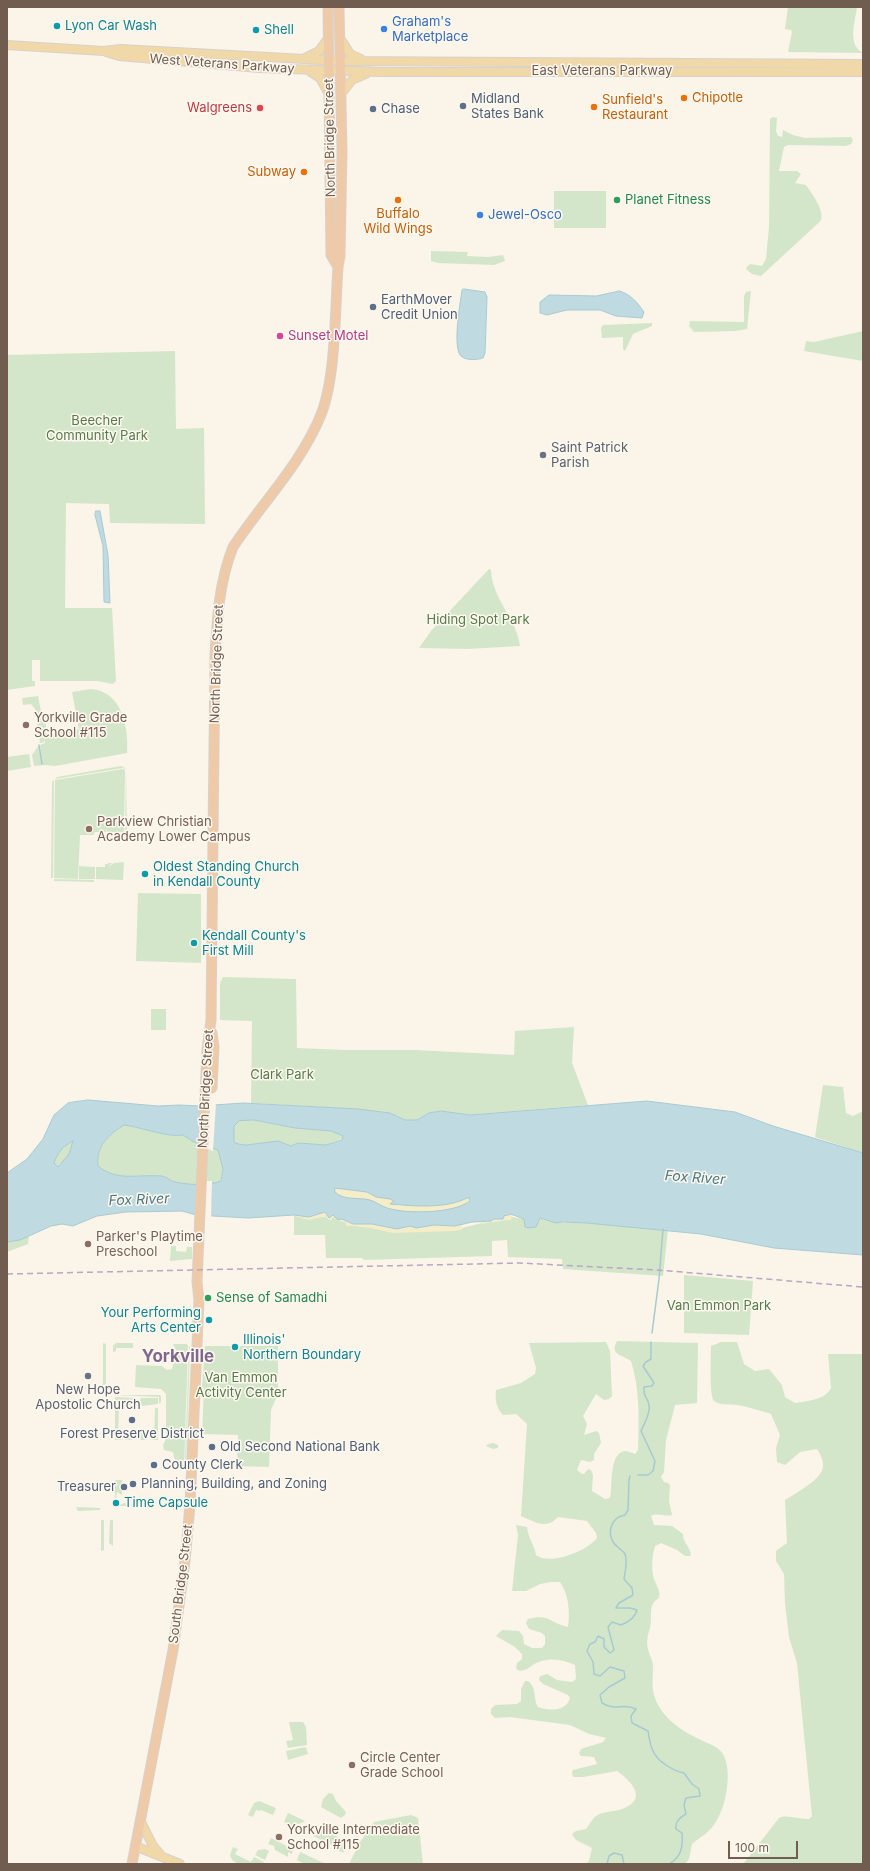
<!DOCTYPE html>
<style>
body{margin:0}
#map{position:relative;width:870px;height:1871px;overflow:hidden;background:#faf4e9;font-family:Inter,sans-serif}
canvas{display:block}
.frame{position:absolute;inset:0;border:8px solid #715d4f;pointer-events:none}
.scale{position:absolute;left:728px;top:1841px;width:70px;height:18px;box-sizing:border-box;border:2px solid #715d4f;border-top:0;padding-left:5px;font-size:12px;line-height:14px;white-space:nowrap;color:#715d4f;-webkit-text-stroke:3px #fdf8ef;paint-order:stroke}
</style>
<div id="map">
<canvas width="870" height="1871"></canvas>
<div class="frame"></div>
<div class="scale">100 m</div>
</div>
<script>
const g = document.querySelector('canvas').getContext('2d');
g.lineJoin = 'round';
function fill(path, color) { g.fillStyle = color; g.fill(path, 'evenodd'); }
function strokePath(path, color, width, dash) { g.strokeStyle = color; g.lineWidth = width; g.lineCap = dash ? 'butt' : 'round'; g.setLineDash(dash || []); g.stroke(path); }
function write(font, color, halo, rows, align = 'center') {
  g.font = font + ' Inter,sans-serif'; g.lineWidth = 3; g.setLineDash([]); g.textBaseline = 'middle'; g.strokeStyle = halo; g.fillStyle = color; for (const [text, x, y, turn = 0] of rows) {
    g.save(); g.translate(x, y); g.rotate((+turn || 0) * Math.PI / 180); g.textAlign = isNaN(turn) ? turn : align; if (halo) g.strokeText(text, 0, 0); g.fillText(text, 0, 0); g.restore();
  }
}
const green = new Path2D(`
 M788,7H857C855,22 847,45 863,53L788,52L792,32L791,30L785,29Z
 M773,117L777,118L776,131L778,136L782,137L783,130L793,135L805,138L851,137L853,140L851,144L846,146L788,145L784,147L779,171H797L801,174L795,183L806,185C811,192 825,211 821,220C820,222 816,225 814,227L761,276L752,274L747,270L746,268L750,264L762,266L766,259L769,227L770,125V119Z
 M554,191H606V228H554Z
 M431,251L468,252L467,256L488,257L503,255L505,261L494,265L438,263L431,261Z
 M751,291L747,329L735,331L694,332L689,326L690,321L744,322V296L746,292Z
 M652,323V326L633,334L625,351L623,349V337L602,338L601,328L603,325Z
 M863,331V361L804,351L806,341L814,342Z
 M175,351L176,429L204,428L205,524L110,523L109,504L66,503L65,608H112L116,681L113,684L98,681H40V660H32V681H35V686L7,690V355Z
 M489,569L491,570C492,599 517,619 520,646L467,649L419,648L431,631Z
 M91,689C122,691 129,728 127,753L55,766L46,765L34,766L32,755L39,745L42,764L40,745L45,743V739L44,742L40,743L35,709L31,704L23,705L22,698L38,696L43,721L46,724V733L48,735L79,729L72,692Z
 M29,754L31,767L7,771V757Z
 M121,766L127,769L123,768L55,779L57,777Z
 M123,769L125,770L124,832H107L106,828V832H95L93,835H80L78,879L54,878L55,780Z
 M126,770L127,836H125Z
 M54,780L53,878H51L52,782Z
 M124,862L123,880L96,879V867H105V864H108V863H112L108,867L114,863Z
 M79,866L95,867V879H79Z
 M54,879L94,880V882L54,881Z
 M138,893L201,894V963L136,961Z
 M223,977L296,979L297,1048L346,1050H415L514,1055L515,1031L574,1027L572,1063L588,1105L468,1115L441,1111L429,1113L417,1120H405L390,1113L358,1109L251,1103L252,1021L220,1020V983Z
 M151,1009H166V1030H151Z
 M823,1085L843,1087L846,1113L853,1116L863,1111V1153L815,1137Z
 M254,1120L295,1128L331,1131L343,1136L342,1139L326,1145L298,1143L291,1146L278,1141L246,1145L238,1144L234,1142V1126L239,1121Z
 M123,1125C141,1127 168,1138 183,1135L194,1142L218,1150L223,1169L221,1181C208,1186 185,1186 172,1181C168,1180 165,1176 161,1176C138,1174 118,1183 98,1166C96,1146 108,1135 123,1125Z
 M73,1141L69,1154L58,1167L54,1163C58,1152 62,1147 73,1141Z
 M294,1215L324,1217L326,1216L328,1219L331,1220L333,1216L339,1221L346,1222V1225L391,1230L457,1229L482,1223L500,1221L512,1217L524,1219V1224L537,1221L540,1218L558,1223H587L668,1230L663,1276L563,1269L562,1259L508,1257L507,1240L492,1241V1256L364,1260L362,1258H326L325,1235H294Z
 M29,1236L28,1244L7,1252V1242Z
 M171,1246H176V1251L186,1252L187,1247H192V1259L170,1261Z
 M684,1275L753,1281L749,1335L684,1333Z
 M617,1341L698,1343L697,1403L675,1405L666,1440L664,1472L661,1477L664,1482L668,1483L670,1485L669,1501L672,1515C665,1517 658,1512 651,1516L654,1525L672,1526L683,1534C683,1544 690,1545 691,1556H685L677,1550L661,1543L655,1546C652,1556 651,1569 654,1579C656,1585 661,1591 659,1598C647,1605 653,1616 650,1628C648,1634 646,1642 648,1649C649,1655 653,1660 653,1666C653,1674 652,1683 653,1691C658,1716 681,1731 703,1741C709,1744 719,1747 723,1754C733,1772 726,1810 713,1826C707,1834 699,1838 692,1844L689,1859L685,1864H586L589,1861L592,1848L576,1840L572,1834L576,1831L586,1829C589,1825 592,1819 596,1816C603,1811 614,1812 622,1809C649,1799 631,1781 617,1771L583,1777H573L572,1772L573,1770L597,1764L594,1757L581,1756L579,1753L581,1749L603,1742L606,1738L589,1734L570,1725L510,1717L495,1718L491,1714V1709L495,1705L517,1704L521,1701V1689L525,1681H528C537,1687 533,1699 538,1707C549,1711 566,1712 570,1698L568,1695L543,1684L539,1680L540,1676L547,1674L557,1680L572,1682L576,1679L575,1665C562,1659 548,1657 534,1664C529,1668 526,1670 520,1671L516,1669L517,1663L522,1659V1654L515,1647L496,1636L502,1630L519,1631L523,1636L524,1644L532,1648H542L545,1644V1636L542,1633L529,1629L526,1623L528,1619C549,1613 550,1623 568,1627C570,1612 569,1595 560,1582H551L540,1584L526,1591H512L518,1535L516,1525L527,1527C528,1538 534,1544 536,1555C550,1566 587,1551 597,1538L596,1533L587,1521L558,1517C546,1530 535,1522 521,1516L527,1424L516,1414L503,1415C496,1407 495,1400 496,1390L521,1383L535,1374L536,1368L529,1343L606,1342L610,1351L612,1396L609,1399L604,1400L596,1394L583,1416L587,1424L584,1435L596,1431L599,1433L601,1443L594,1454V1460L590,1462L581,1460L577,1470L582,1474H584L588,1469L591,1470L593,1475L592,1491L605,1499L610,1498C613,1489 608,1453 625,1451C628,1451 632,1453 635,1454L638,1450C639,1420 640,1389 631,1361C623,1355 609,1355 617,1341Z
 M721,1342H737L744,1364L755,1371L769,1369L782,1385L785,1397L795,1403C807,1401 825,1400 831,1388L828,1354H863V1864H743L779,1818C787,1814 800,1820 809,1819L812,1816L797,1663L789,1637L785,1603L784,1574L776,1561V1551L787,1543L785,1500C795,1494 822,1479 823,1467C824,1461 820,1454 817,1449L800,1452L785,1465L777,1462L776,1448L780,1435L771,1414C761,1411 749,1407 738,1405C731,1404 721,1406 714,1401C709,1397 711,1354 711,1346Z
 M103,1343L106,1344V1383L103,1387Z
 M116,1343H133V1348H116V1351L113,1352V1346Z
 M173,1344H187L188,1346L184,1469L183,1470L182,1466H176L173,1452L164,1450L163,1445L166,1439V1394L161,1389L135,1387L136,1365L162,1366L167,1370L172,1369L175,1355L177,1352Z
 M189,1346L190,1347L186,1468L185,1460Z
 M205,1346H278V1394L271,1410L269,1467L237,1466L238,1435L202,1434L204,1389L202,1387Z
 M115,1395H160L161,1396V1402L159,1404V1397Z
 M115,1397L134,1398L135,1402L131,1405L115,1403Z
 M141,1398H158V1404L142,1406L140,1401Z
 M115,1407H119L118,1436L122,1440H115Z
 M155,1408H158V1440H151L154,1436Z
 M125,1430L130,1435L132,1433L134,1435L132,1440H125Z
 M143,1430H147V1440H140L139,1435Z
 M493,1443L498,1445V1448L493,1449L486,1446L488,1444Z
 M115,1480H122V1495L117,1492L116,1499L119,1501L115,1503L119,1505L125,1503L127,1504V1506H115Z
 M76,1507L100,1508V1510L78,1511Z
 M101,1520H104V1550L101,1551Z
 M110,1520H113V1546L109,1543Z
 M289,1722H303L306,1727L307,1745L288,1748L286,1741L293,1740Z
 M306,1747L308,1754L288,1760L286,1751Z
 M329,1793L333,1794L336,1801L346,1812L345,1815L341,1818L321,1807L323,1799Z
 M259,1801L276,1808L273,1815L261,1810L260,1811L256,1810L253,1817L248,1815L254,1803Z
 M288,1813L305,1821L304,1822L292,1826L284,1822Z
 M411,1815L418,1818L423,1864H349L360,1842L374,1822Z
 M315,1826L344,1840L346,1847L343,1853L339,1851L336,1847L313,1836L315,1831L314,1828Z
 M271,1838L293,1849L292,1854L288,1852V1857L275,1850L274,1846L268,1844Z
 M233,1847L238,1849L235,1854L251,1862L254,1857L264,1862L263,1864C252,1864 233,1868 230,1855Z
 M265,1849L269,1851L265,1860L255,1855L258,1850Z
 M300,1852L326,1864H304L297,1860Z`);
const sand = new Path2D(`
 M328,1183L392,1198L398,1206L437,1204L465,1196L471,1198C466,1208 452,1210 442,1211C404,1216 373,1206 336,1196Z
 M322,1211L348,1222L397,1227L431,1224H469L471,1222L482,1220L486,1222L494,1218L503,1219L504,1216L511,1214L515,1216H512L511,1220L492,1221L483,1224L480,1222C474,1222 468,1223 462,1225L463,1229L455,1231L393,1233L362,1226H347L346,1222L337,1220L334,1216L331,1220L326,1216L309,1220L294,1216L292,1213Z`);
const water = new Path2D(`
 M464,289L485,292L487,297L485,353L483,358C477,360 465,361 460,355C453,343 460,305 462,290Z
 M620,291C631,295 637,302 644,312L642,318L616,316L600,310H567L547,315L540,313V302L549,295L596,296Z
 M96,511H100L108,555L110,603L104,602L103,546L95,515Z
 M88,1100L158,1106L179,1105L200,1106L243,1103L358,1109L390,1113L405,1120H417L429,1113L441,1111L470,1115L647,1101L735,1112L773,1126L863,1153V1255L774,1248L701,1234L587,1223L562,1222L556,1223L540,1218L536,1227L528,1228L525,1227L524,1219L511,1214L504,1216L503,1219H494L491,1221L472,1222L455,1226L434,1225L416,1228L410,1226L397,1229L372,1224H353L342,1219L338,1220L333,1215L329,1218L325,1212L309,1217L294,1215L248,1218L196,1215L182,1211L126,1212L97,1216L73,1226L62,1224L51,1226L20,1240L7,1242V1173L27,1159L43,1139L54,1115L68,1103ZM254,1120L295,1128L331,1131L343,1136L342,1140L326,1145L298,1143L291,1146L278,1141L246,1145L238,1144L234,1142V1126L239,1121ZM124,1125C141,1127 168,1138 183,1135L194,1142L218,1150L223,1169L221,1181C208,1186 189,1185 175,1182C170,1181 166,1176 161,1176C139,1174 117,1182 98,1166C96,1146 108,1135 124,1125ZM73,1141L69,1154L58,1167L54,1163C58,1152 62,1147 73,1141ZM335,1188L367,1192L376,1197L390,1199L394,1201L390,1204C413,1206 446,1209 467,1198H469L470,1201C453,1214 406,1214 387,1208C381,1206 376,1202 370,1200C359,1197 343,1201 335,1192Z`);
const pier = new Path2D(`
 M216,1103L213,1151L198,1145L200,1104Z
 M197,1181H212L211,1219L196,1217Z`);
const stream = new Path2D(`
 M39,745L42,764
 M652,1333L659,1279L663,1229
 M638,1475H648L653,1471L655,1461L641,1431C644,1424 651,1413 649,1405C648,1397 643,1398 644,1387L652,1386L654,1383L643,1366L646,1362L651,1359V1342
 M630,1476L629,1480L628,1510L625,1515C612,1517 607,1531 613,1542C616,1547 622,1549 625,1554C628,1561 625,1572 624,1579L632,1588L633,1595L619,1603L616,1608H630L637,1610C635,1618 629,1622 621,1625L612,1622L608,1627L614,1650L610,1653L604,1647V1639L598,1636L595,1642L590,1644L587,1651L593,1662L594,1674L600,1676L610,1667L624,1671L625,1678L609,1687L600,1695L602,1703C617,1712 622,1702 636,1709L631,1716L632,1723L648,1731C649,1738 650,1745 653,1751C657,1761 673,1771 684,1773L692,1784L699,1789L700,1796L686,1798L684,1805L686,1814C679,1818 675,1822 676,1829L682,1833C683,1846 682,1857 669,1864
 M607,1864L609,1856L614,1853L622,1855L624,1864`);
const primary = new Path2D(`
 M340,38L350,54L361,59
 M7,45L104,51L121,49L341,61L863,64
 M106,52L119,56L259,68L382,72H863
 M305,58L319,51L329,37
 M308,70L320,78L329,94
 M341,94L352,80L366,74
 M140,1820L153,1846L160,1854
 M135,1846L180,1864`);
const trunk = new Path2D(`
 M328,7L331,255L338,267
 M212,1088L214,1047L212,1033
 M132,1864L173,1650L185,1561L190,1505L199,1300L197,1282L207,1050L211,1020L215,656C217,619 219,582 233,547C262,503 303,462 322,412C336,374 335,308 338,267L340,256L342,152L339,7`);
const rail = new Path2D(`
 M7,1274L520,1263L657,1270L863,1287`);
const markers = [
 [57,26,4,"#0f9aa8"],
 [384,29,4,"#3f7fe0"],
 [256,30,4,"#0f9aa8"],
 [684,98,4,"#e8710a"],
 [463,106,4,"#5c6f8a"],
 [594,107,4,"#e8710a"],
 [260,108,4,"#e0444e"],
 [373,109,4,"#5c6f8a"],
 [304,172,4,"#e8710a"],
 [398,200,4,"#e8710a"],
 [617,200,4,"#2e9e5b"],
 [480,215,4,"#3f7fe0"],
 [373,307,4,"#5c6f8a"],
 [280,336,4,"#d1479c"],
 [543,455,4,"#6b7280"],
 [26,725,4,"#8d6e63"],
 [89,829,4,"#8d6e63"],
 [145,874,4,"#0f9aa8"],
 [194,943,4,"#0f9aa8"],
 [88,1244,4,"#8d6e63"],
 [208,1298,4,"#2e9e5b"],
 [209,1320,4,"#0f9aa8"],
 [235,1347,4,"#0f9aa8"],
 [88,1376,4,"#6b7280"],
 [132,1420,4,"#5c6f8a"],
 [212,1447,4,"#5c6f8a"],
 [154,1465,4,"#5c6f8a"],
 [133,1484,4,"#5c6f8a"],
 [124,1487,4,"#5c6f8a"],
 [116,1503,4,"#0f9aa8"],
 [352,1765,4,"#8d6e63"],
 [279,1837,4,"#8d6e63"]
];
const shopNames = [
 ["Graham's",392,22],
 ["Marketplace",392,37],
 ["Jewel-Osco",488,215]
];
const cultureNames = [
 ["Lyon Car Wash",65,26],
 ["Shell",264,30],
 ["Oldest Standing Church",153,867],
 ["in Kendall County",153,882],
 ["Kendall County's",202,936],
 ["First Mill",202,951],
 ["Your Performing",201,1313,"right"],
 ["Arts Center",201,1328,"right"],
 ["Illinois'",243,1340],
 ["Northern Boundary",243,1355],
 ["Time Capsule",124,1503]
];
const streetNames = [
 ["West Veterans Parkway",222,64,4],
 ["East Veterans Parkway",602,71],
 ["North Bridge Street",330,138,-91],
 ["North Bridge Street",217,664,-88],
 ["North Bridge Street",206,1089,-87],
 ["South Bridge Street",181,1584,-83]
];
const foodNames = [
 ["Chipotle",692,98],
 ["Sunfield's",602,100],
 ["Restaurant",602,115],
 ["Subway",296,172,"right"],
 ["Buffalo",398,214,"center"],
 ["Wild Wings",398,229,"center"]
];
const serviceNames = [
 ["Midland",471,99],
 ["States Bank",471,114],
 ["Chase",381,109],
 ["EarthMover",381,300],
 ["Credit Union",381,315],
 ["Forest Preserve District",132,1434,"center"],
 ["Old Second National Bank",220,1447],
 ["County Clerk",162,1465],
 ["Planning, Building, and Zoning",141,1484],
 ["Treasurer",116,1487,"right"]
];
const healthNames = [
 ["Walgreens",252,108]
];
const leisureNames = [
 ["Planet Fitness",625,200],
 ["Sense of Samadhi",216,1298]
];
const hotelNames = [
 ["Sunset Motel",288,336]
];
const parkNames = [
 ["Beecher",97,421],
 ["Community Park",97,436],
 ["Hiding Spot Park",478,620],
 ["Clark Park",282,1075],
 ["Van Emmon Park",719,1306],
 ["Van Emmon",241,1378],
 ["Activity Center",241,1393]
];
const worshipNames = [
 ["Saint Patrick",551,448],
 ["Parish",551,463],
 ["New Hope",88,1390,"center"],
 ["Apostolic Church",88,1405,"center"]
];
const educationNames = [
 ["Yorkville Grade",34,718],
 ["School #115",34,733],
 ["Parkview Christian",97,822],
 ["Academy Lower Campus",97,837],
 ["Parker's Playtime",96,1237],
 ["Preschool",96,1252],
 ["Circle Center",360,1758],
 ["Grade School",360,1773],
 ["Yorkville Intermediate",287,1830],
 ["School #115",287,1845]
];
const waterNames = [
 ["Fox River",695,1178,4],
 ["Fox River",139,1200,-2]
];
const districtNames = [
 ["Yorkville",178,1357]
];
fill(green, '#d4e6c9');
fill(sand, '#f5ecc8');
fill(water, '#bfdbe1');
strokePath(water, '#a7cad2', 1);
fill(pier, '#faf4e9');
strokePath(stream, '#a7cad2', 1.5);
strokePath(primary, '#d7d2ce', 10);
strokePath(trunk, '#d7d2ce', 11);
strokePath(primary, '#f0d8a9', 8);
strokePath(trunk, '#eecaa8', 9);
strokePath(rail, '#b7a8c3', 1.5, [6, 4]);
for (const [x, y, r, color] of markers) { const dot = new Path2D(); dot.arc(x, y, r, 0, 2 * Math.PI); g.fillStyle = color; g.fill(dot); strokePath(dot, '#fdf8ef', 1.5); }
write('13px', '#366cbe', '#fdf8ef', shopNames, 'left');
write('13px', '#0d838f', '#fdf8ef', cultureNames, 'left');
write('13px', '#715d4f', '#fdf8ef', streetNames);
write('13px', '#c56008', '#fdf8ef', foodNames, 'left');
write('13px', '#4e5e75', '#fdf8ef', serviceNames, 'left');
write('13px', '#be3a42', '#fdf8ef', healthNames, 'right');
write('13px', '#27864d', '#fdf8ef', leisureNames, 'left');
write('13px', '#b23c85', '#fdf8ef', hotelNames, 'left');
write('13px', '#587b4c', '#fdf8ef', parkNames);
write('13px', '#5b616d', '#fdf8ef', worshipNames, 'left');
write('13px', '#785e54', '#fdf8ef', educationNames, 'left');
write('italic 14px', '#4c7781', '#fdf8ef', waterNames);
write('bold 17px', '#82678d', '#fdf8ef', districtNames);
</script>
